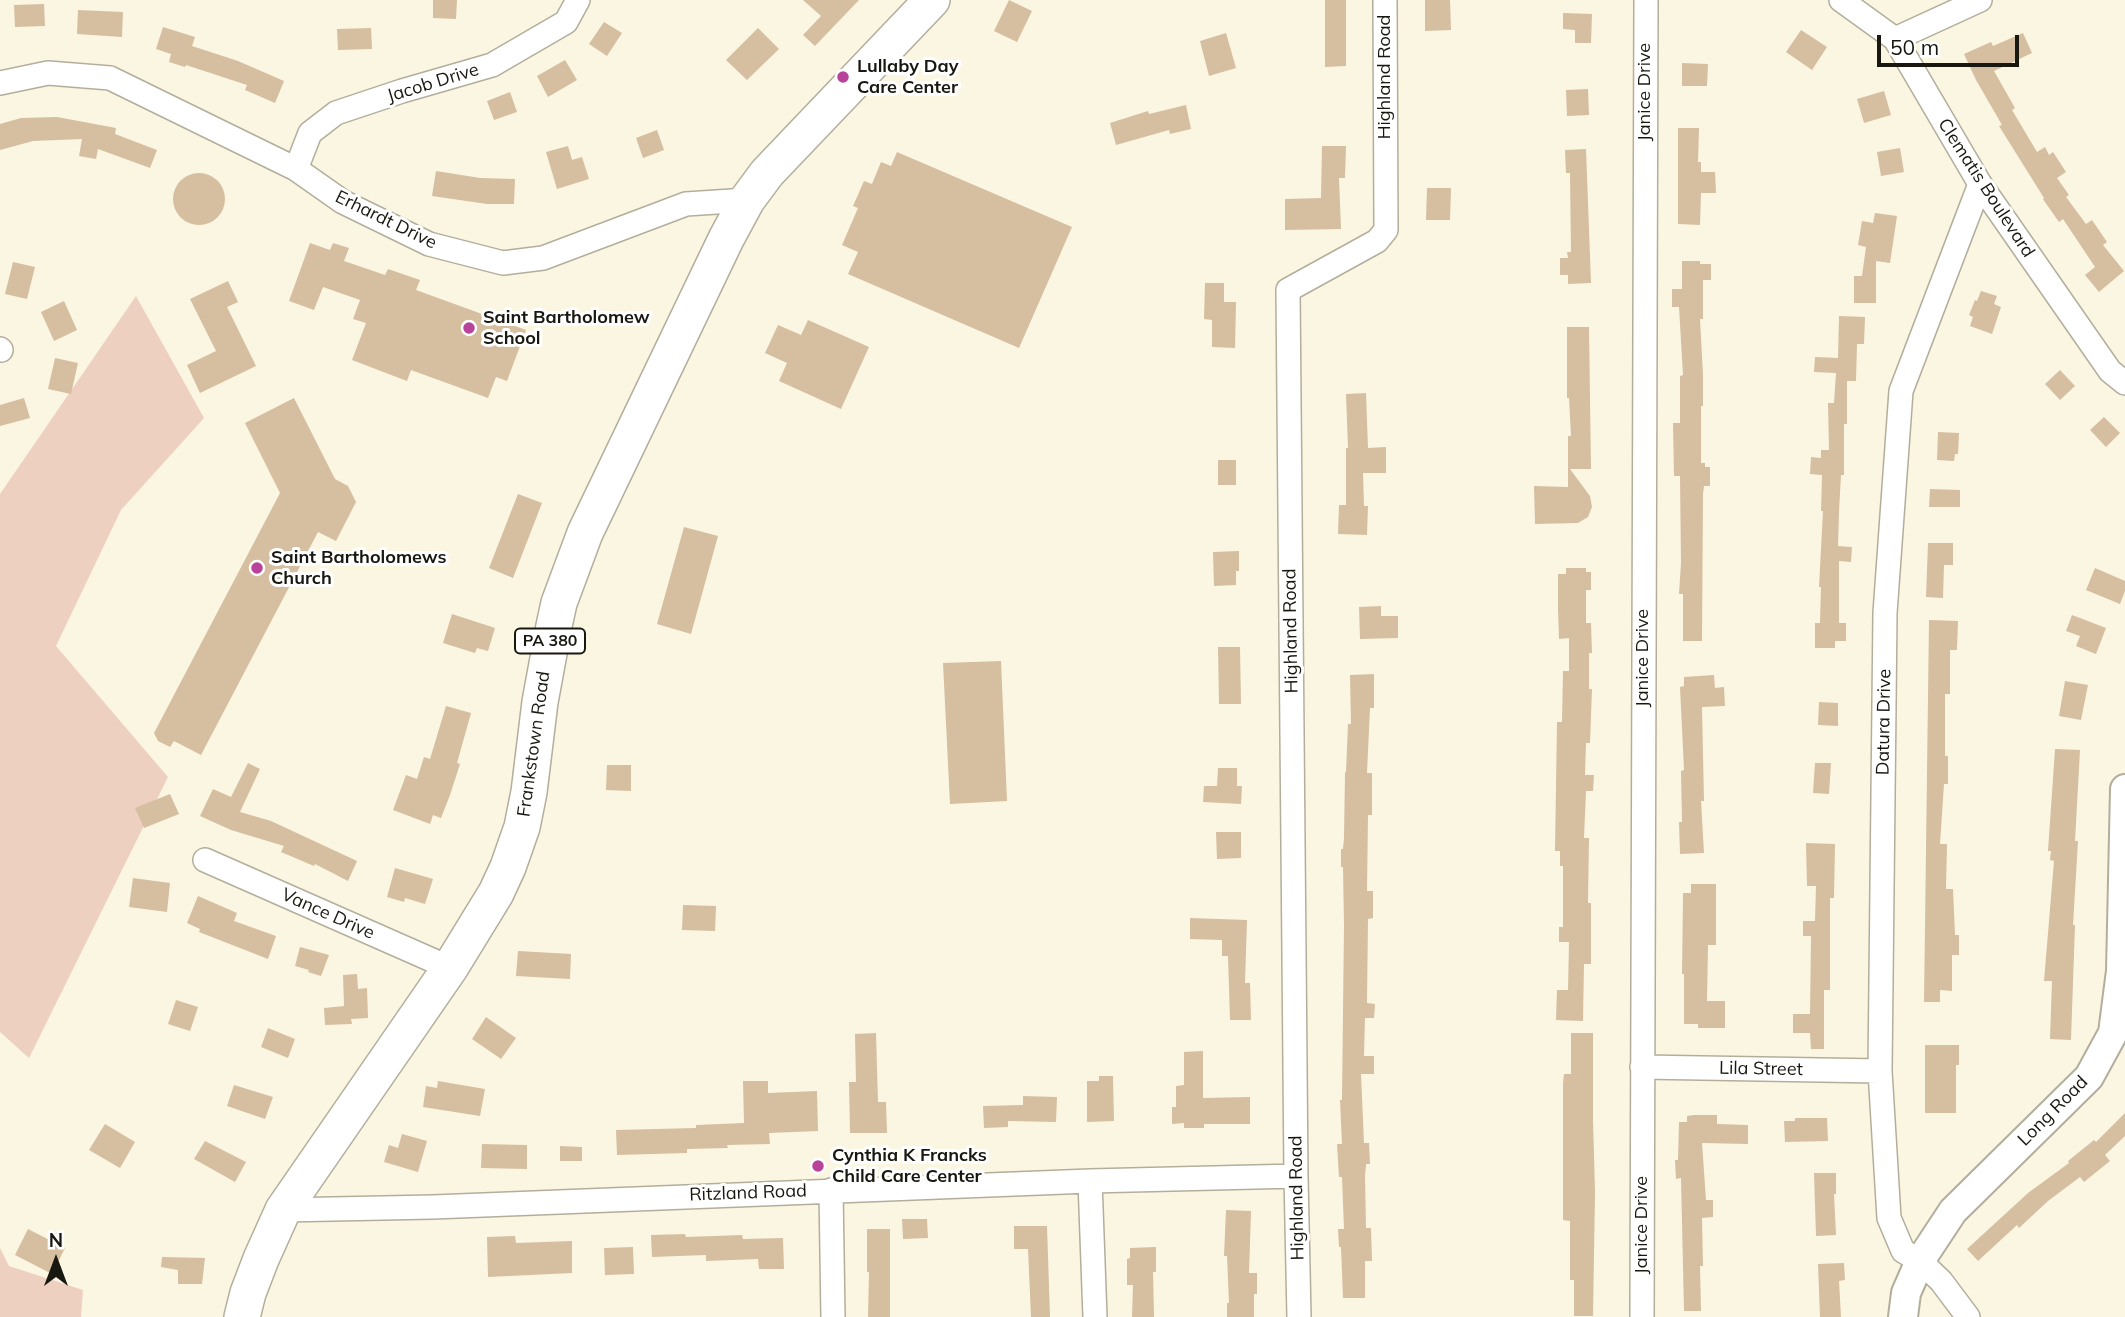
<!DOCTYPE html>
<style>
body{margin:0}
#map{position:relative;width:2125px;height:1317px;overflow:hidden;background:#fbf6e2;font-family:Mulish,sans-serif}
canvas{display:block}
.north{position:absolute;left:21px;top:1226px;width:70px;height:70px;-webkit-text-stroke:5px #fff;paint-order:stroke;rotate:0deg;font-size:19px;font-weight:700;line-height:28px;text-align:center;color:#181710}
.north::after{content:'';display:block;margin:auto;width:24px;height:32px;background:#181710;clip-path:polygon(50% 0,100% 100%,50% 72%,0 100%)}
.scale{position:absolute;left:1877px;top:35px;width:142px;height:32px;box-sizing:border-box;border:4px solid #181710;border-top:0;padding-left:9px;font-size:21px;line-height:24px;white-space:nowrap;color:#181710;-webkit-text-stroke:5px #fff;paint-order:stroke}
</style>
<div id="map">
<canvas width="2125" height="1317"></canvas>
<div class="north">N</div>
<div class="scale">50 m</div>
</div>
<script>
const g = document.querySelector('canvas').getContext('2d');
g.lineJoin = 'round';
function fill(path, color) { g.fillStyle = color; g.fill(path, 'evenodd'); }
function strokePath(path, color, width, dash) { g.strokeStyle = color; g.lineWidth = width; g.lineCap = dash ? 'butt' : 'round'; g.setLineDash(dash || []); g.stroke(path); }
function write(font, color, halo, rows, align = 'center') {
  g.font = font + ' Mulish,sans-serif'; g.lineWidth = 6; g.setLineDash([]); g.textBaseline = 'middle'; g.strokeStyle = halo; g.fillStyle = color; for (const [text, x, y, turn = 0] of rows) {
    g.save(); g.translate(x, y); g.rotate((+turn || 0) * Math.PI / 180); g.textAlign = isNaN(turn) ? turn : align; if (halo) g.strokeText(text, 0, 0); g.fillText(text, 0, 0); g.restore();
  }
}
const green = new Path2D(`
 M136,296L204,418L121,510L56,646L168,777L29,1058L0,1032V494Z
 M0,1248L9,1266L83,1290L81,1317H0Z`);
const building = new Path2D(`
 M433,0H457L456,19L433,18Z
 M803,0H859L815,46L803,35L821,16Z
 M1009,0L1032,11L1017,42L994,31Z
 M1325,0H1346V66L1325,67Z
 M1425,0H1450L1451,30L1425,31Z
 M44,4L45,26L15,27L14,5Z
 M78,10L123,12L122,37L77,34Z
 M1563,13L1592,14L1591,43H1575V30L1563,29Z
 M604,22L622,33L607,56L589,44Z
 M163,27L195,37L192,46L238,61L284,81L275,103L245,90L247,85L186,65L185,67L169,62L171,54L156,49Z
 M371,28L372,49L338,50L337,29Z
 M758,28L779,49L747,80L726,60Z
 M1801,30L1827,47L1812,70L1786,52Z
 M1226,33L1236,68L1209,76L1200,41Z
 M2023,33L2032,53L1994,71L2015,108L2012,110L2037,152L2045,147L2049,155L2053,152L2066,172L2057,178L2069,195L2066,197L2086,224L2092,220L2107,242L2103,245L2124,271L2099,292L2085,275L2095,267L2063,219L2059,222L2047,205L2043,199L2044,198L1999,126L2002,125L1976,80L1964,54L1991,42L1993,46Z
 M565,60L577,80L548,97L537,76Z
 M1682,63L1708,64L1707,86H1682Z
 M1588,89L1589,115L1567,116L1566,90Z
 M1884,91L1891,115L1864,123L1857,99Z
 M510,92L517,112L494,120L487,101Z
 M1186,105L1191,129L1170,134L1169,130L1116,145L1110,123L1148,111L1149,114Z
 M57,117L116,128L115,134L157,150L150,168L98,149L96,159L79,156L82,139L33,141L0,150V124L21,118Z
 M1678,128H1699L1698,162H1701V172H1715L1716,193H1701L1700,225L1678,224Z
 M657,130L664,150L643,158L636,138Z
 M568,146L572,160L582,157L589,179L557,189L546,152Z
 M1322,146H1346L1345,178H1339L1341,229L1285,230V199L1321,198Z
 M1900,148L1904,172L1881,176L1877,152Z
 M1586,149L1591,283L1568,284V275H1560V258H1568L1567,252H1571L1570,173H1566L1565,150Z
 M897,152L1072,227L1019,348L848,274L858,252L842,245L858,208L853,206L864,181L872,184L881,162L891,166Z
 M436,171L480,178L515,179L514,204H487L432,196Z
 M173 199a26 26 0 1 1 52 0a26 26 0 1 1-52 0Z
 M1427,188H1451L1450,220H1426Z
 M1875,213L1897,216L1890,263L1876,261V303H1854V276H1862L1866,247L1858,245L1862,221L1873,223Z
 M310,243L330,250L333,243L349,248L344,261L385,275L388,269L420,280L416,290L526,330L507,381L496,377L488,398L411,370L407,381L352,360L366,323L353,319L360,300L323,287L314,310L289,301Z
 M1682,261H1700V264H1711V280H1703V319H1700L1703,375V406H1701V463H1705V467H1710V486H1704L1703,494L1702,641H1683V594H1679L1681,563L1680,476H1674L1673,423H1680V376L1683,375L1679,307H1672V289H1682Z
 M13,262L35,267L27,299L5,294Z
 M228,281L238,302L227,307L256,366L200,393L187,365L216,351L190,299Z
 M1205,283H1224V302H1236L1235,348L1212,347V320L1204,319Z
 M1981,291L1997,296L1994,304L2001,307L1992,334L1970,326L1973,317L1969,315L1975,300L1977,301Z
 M64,301L77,330L54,341L41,312Z
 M1839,316L1865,317L1864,344H1857L1856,381H1847V424H1844V475H1841L1839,511L1838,546L1852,547L1851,562L1839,561V623H1846V641H1835V648H1815V623H1820L1821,587H1819L1823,511H1821L1822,475L1810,474L1811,457L1821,458V450H1829L1828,403H1834L1836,373L1814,372L1815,357L1838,358Z
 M808,320L869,347L841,409L779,381L787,363L765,353L778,325L801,335Z
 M1567,327H1589L1591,469H1570L1590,496L1592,507L1588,517L1578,523L1535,524L1534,486L1568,487V436H1571L1569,398H1567Z
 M55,358L78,363L71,394L48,389Z
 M2060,370L2075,386L2060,400L2045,384Z
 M1366,393L1368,448L1386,447V473H1363L1364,506H1368L1367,535L1338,534L1339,505H1346V448H1348L1346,394Z
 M24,398L30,418L0,426V405Z
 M294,398L335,479L348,486L356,502L336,541L318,532L201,755L174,741L170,747L158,741L154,733L280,493L245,423Z
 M2104,417L2120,433L2106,447L2090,430Z
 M1938,432L1959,433L1958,454H1955L1954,461L1937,460Z
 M1218,460H1236V485H1218Z
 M1930,489L1960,490V507H1929Z
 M518,494L542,503L513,578L489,568Z
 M684,527L718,536L691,634L657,624Z
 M1928,543H1953V565H1944L1943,598L1926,597Z
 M1239,551V571H1236V585L1214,586L1213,552Z
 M1566,568H1586V572H1591V590H1586V623H1591L1592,653H1589V689H1592L1590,743H1586L1585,775H1594L1593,791H1586L1584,838H1589L1588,903H1591V964H1584L1583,1021L1556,1020L1557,990H1568L1569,942H1559V927H1563V866H1560V851H1555L1557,722H1562L1563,671H1569V638L1559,639L1558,609V574H1566Z
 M2095,568L2125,581V591L2120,604L2086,590Z
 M1381,606V616H1398V638L1360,639L1359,607Z
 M452,614L495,628L488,651L477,648L475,653L443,643Z
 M2072,615L2106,628L2096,654L2076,646L2080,636L2066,631Z
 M1929,620L1958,621L1957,650H1950V694H1945V756H1948V784H1944L1940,844H1947L1946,889H1953L1955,935H1959V955H1952V991L1940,990V1002H1924Z
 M1218,647H1240L1241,704H1219Z
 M1001,661L1007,801L950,804L943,663Z
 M1374,674V708H1370L1367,773H1372V815H1368L1367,891H1373V918L1368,919L1367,1003L1375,1004L1374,1018H1365L1364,1056H1374V1074H1361L1364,1143H1369L1370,1164H1366L1365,1176L1366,1228H1371L1372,1261H1365V1298H1343L1341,1247H1339L1338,1229H1344L1342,1177H1339L1337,1144H1342L1340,1100H1342L1344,925L1343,867H1341V849H1343L1344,838L1345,772H1346L1348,724H1351L1350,675Z
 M1714,675L1715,688L1724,687L1725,706L1702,707L1704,801H1701L1704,853L1680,854L1679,822H1682L1681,771L1684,770L1680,687L1684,686V677Z
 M2065,681L2088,685L2081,720L2059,716Z
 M1819,702L1838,703V726L1818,725Z
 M446,706L471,713L457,763L460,764L450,795L441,818L433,815L430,824L393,810L406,775L417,779L424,757L430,759Z
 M2055,749L2080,750L2075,841H2078L2073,925H2075L2071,1040L2050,1039L2052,981H2044L2054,861L2050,860L2051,851H2048Z
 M248,763L260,769L240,812L271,821L357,861L348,881L315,864L314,866L281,852L284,846L231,830L200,816L213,789L231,797Z
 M1815,763H1831L1829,794L1813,793Z
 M607,765H631V791L606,790Z
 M1218,768H1237V786H1242L1241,804L1203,802L1204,786H1217Z
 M170,794L179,814L144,828L135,808Z
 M1216,832H1241V858L1217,859Z
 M1806,843L1835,844L1834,898H1830V990H1824V1049H1811L1810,1033H1793V1014H1810L1811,936H1803V921H1815L1816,886H1807Z
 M395,868L433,879L425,904L405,898L404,902L387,897Z
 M133,878L170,883L167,912L129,907Z
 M1691,884H1716V945H1708L1707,1001H1725V1028H1698V1024H1684V974H1682L1683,893H1691Z
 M198,896L237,913L234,921L276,936L268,959L199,932L200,929L187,923Z
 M683,905L716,906L715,931L682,930Z
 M1190,918L1247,920L1245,983H1250L1251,1020H1230L1228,956H1222V940L1190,939Z
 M300,947L329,955L321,976L308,972L309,970L295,966Z
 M518,951L571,954L570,979L516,976Z
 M357,974L358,989L367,988L368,1018L351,1019L352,1024L325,1025L324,1008L344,1006L343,975Z
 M176,1000L198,1007L190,1031L168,1024Z
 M486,1017L516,1038L501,1059L472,1039Z
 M268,1028L295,1039L288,1058L261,1047Z
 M876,1033L878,1102H886L887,1133H850L849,1082H856L855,1034Z
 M1571,1033H1593V1119L1595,1192L1593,1316H1574V1280H1570V1221L1563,1220V1083L1564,1074H1571Z
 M1925,1045H1959V1065H1956V1113H1925Z
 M1203,1051V1098L1250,1097V1124H1204V1128H1184V1123L1172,1124V1107H1176V1086L1184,1085V1052Z
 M1099,1076H1113L1114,1121L1087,1122V1081H1099Z
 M438,1081L485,1089L480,1116L423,1107L426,1086L437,1088Z
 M743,1081H768V1093L817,1091L818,1131L769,1133L770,1144L727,1145L728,1148L687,1149V1153L617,1155L616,1130L696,1128V1125L744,1123Z
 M234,1085L273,1097L265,1119L227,1106Z
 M1023,1096L1057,1097L1056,1122L1008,1121V1127L984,1128L983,1106L1023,1105Z
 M2125,1113V1136L2105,1155L2110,1161L2084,1182L2080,1177L2048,1201L2019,1228L2017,1225L1978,1261L1967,1249L2028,1193L2069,1163L2068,1161L2094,1140L2096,1142Z
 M1694,1115H1717V1124L1748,1125V1144L1702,1143L1706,1200H1713V1217L1702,1218L1703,1266H1700L1701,1311H1684L1681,1178L1676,1179L1675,1160H1678L1679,1122H1687V1116Z
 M1795,1118H1827L1828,1141L1785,1142L1784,1121H1795Z
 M105,1124L135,1142L120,1168L89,1150Z
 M402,1134L427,1141L418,1172L384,1162L389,1145L398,1148Z
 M205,1141L246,1162L235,1182L194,1159Z
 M482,1144L527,1145V1169L481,1168Z
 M560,1146L582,1147V1161H560Z
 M1814,1173H1836V1194H1834L1836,1235L1816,1236Z
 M1226,1210L1251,1211L1249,1273H1257V1294H1254V1317H1227V1303H1229L1227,1256H1224Z
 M902,1219H927L928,1238L903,1239Z
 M1014,1226H1047L1050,1317H1031L1028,1249H1014Z
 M28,1229L65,1248L52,1274L15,1255Z
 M867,1229H890V1317H868L869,1272H867Z
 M685,1234L686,1237L742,1235L743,1239L783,1238L784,1269H759L758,1259L706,1261V1255L652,1257L651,1235Z
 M515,1236L516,1243L572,1241V1273L488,1277L487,1237Z
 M633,1247L634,1274L605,1275L604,1248Z
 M1156,1247V1272H1153L1154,1317H1132L1133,1285H1127V1259L1130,1258V1248Z
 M162,1257L205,1258L202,1284H178V1270L161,1267Z
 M1844,1263L1845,1280L1839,1281L1841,1317H1820L1818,1264Z`);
const minor = new Path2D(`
 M1841,0L1895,39L1980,184L2110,371L2125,383
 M1895,39L1980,0
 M0,83L48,73L110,78L296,169L343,202L429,244L503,263L543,258L686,204L747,200
 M296,169L310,133L336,113L402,91L492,65L566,22L578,0
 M0,349L1,350
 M205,860L450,968
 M1642,1067L1880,1071
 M1090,1181L1095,1317
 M831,1190L833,1317
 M283,1210L433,1207L1090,1181L1296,1176
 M1299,1317L1296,1176L1288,290L1377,241L1386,230L1385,0
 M1642,1317L1646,0
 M1968,1317L1941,1281L1920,1261L1903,1251L1889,1218L1880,1071L1885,613L1901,391L1980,184`);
const tertiary = new Path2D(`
 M1903,1317L1906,1293L1920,1261L1953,1211L2089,1077L2113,1033L2121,971L2125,789`);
const primary = new Path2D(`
 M242,1317L248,1293L261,1259L283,1210L450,968L496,893L508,867L522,827L529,792L540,702L554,626L559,603L585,533L726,239L747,200L767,173L932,0`);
const markers = [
 [843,77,7,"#b9439a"],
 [469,328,7,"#b9439a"],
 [257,568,7,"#b9439a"],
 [818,1166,7,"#b9439a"]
];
const shields = [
 [550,641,70]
];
const shieldNames = [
 ["PA 380",550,641]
];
const poiNames = [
 ["Lullaby Day",857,67],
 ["Care Center",857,88],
 ["Saint Bartholomew",483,318],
 ["School",483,339],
 ["Saint Bartholomews",271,558],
 ["Church",271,579],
 ["Cynthia K Francks",832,1156],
 ["Child Care Center",832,1177]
];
const streetNames = [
 ["Highland Road",1385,77,-90],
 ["Jacob Drive",433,83,-17],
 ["Janice Drive",1645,92,-90],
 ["Clematis Boulevard",1986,188,57],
 ["Erhardt Drive",386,220,26],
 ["Highland Road",1291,631,-91],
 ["Janice Drive",1643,658,-90],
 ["Datura Drive",1884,722,-89],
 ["Frankstown Road",534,744,-82],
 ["Vance Drive",328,914,24],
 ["Lila Street",1761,1069,1],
 ["Long Road",2053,1111,-45],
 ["Ritzland Road",748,1193,-2],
 ["Highland Road",1297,1198,-91],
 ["Janice Drive",1642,1225,-90]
];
fill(green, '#eed0c0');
fill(building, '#d6bea0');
strokePath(minor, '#b3ae9c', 26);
strokePath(tertiary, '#b3ae9c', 32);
strokePath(primary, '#b3ae9c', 38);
strokePath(minor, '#fff', 23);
strokePath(tertiary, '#fff', 28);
strokePath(primary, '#fff', 35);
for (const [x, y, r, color] of markers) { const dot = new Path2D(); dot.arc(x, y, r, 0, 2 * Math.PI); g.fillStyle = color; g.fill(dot); strokePath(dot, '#fff', 2.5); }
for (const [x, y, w] of shields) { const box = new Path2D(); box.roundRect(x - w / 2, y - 12.5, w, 25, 5); g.fillStyle = '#fff'; g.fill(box); strokePath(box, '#181710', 2); }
write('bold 16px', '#181710', null, shieldNames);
write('bold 18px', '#181710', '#fff', poiNames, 'left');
write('18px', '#181710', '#fff', streetNames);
</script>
